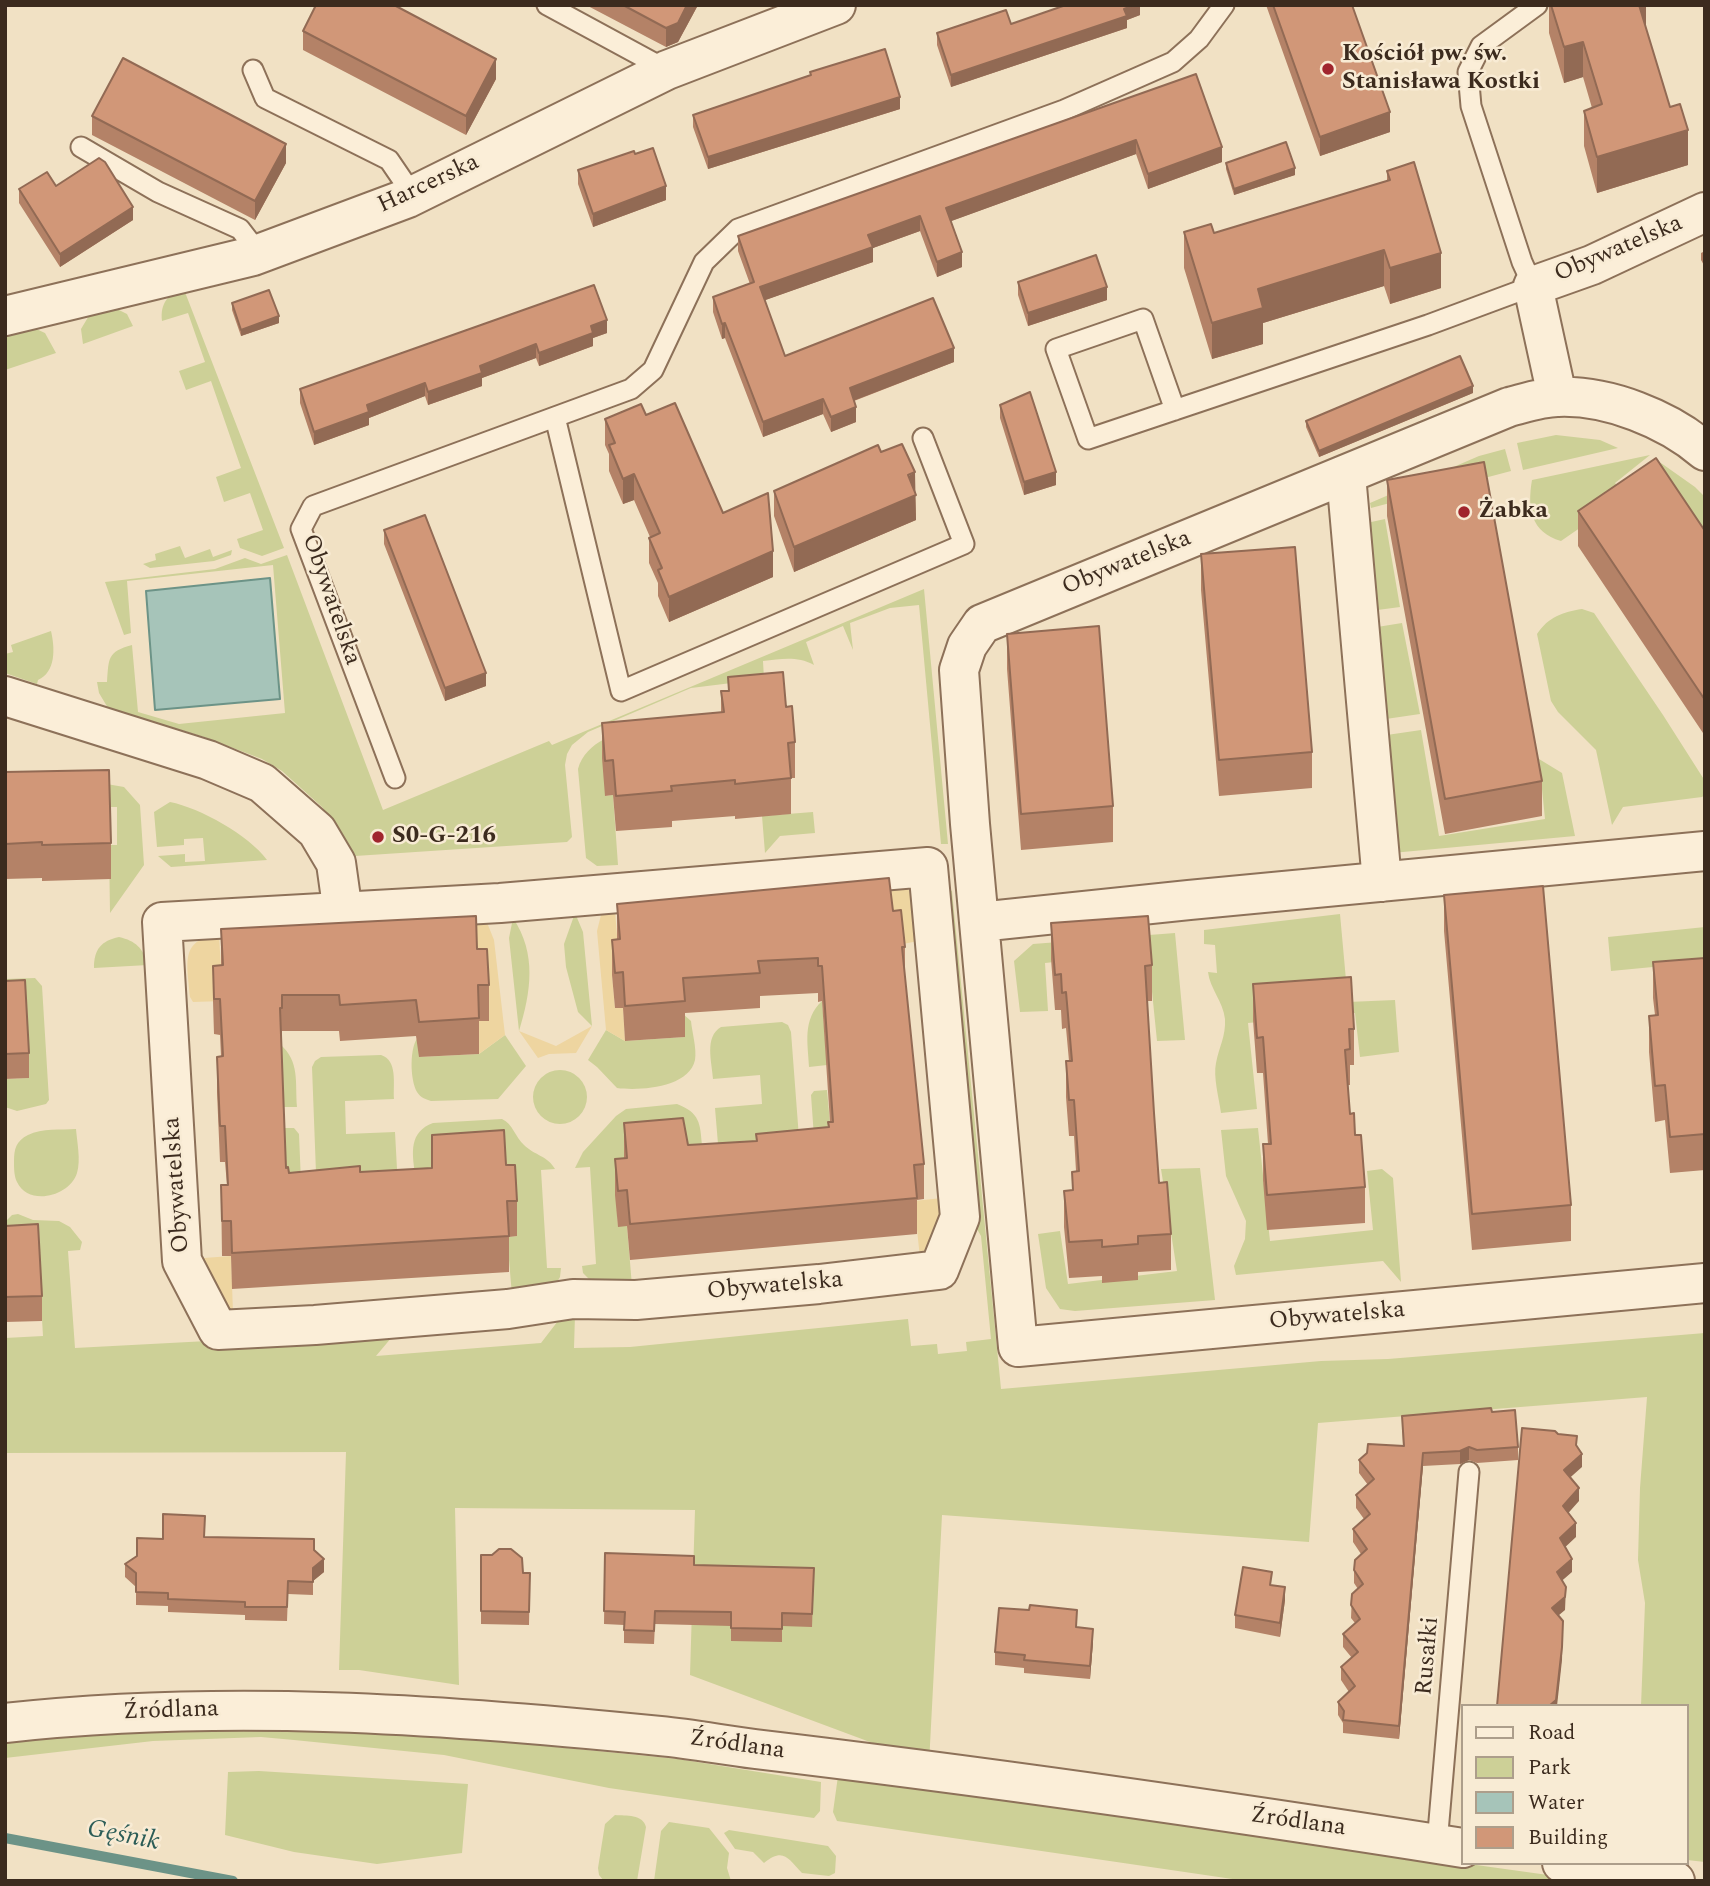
<!DOCTYPE html>
<meta charset="utf-8">
<style>
body{margin:0}
#map{position:relative;width:1710px;height:1886px;overflow:hidden;background:#f1e1c4;font-family:Spectral,serif}
canvas{display:block}
.frame{position:absolute;inset:0;border:7px solid #3c2b1e;pointer-events:none}
.legend{position:absolute;left:1461px;top:1704px;width:228px;height:161px;box-sizing:border-box;background:#f8ebd4;border:2px solid #ad9e8b;margin:0;padding:9px 12px;list-style:none;font-size:21px;color:#3c2b1e}
.legend li{display:flex;align-items:center;gap:14px;height:35px}
.legend b{width:35px;border:2px solid #ad9e8b}
</style>
<div id="map">
<canvas width="1710" height="1886"></canvas>
<div class="frame"></div>
<ul class="legend">
<li><b style="height:9px;background:#fbeed8"></b>Road</li>
<li><b style="height:19px;background:#cdd097"></b>Park</li>
<li><b style="height:19px;background:#a6c4b9"></b>Water</li>
<li><b style="height:19px;background:#d19778"></b>Building</li>
</ul>
</div>
<script>
const g = document.querySelector('canvas').getContext('2d');
g.lineJoin = 'round';
function fill(path, color) { g.fillStyle = color; g.fill(path, 'evenodd'); }
function strokePath(path, color, width, dash) { g.strokeStyle = color; g.lineWidth = width; g.lineCap = dash ? 'butt' : 'round'; g.setLineDash(dash || []); g.stroke(path); }
function write(font, color, halo, rows, align = 'center') {
  g.font = font + ' Spectral,serif'; g.lineWidth = 5; g.setLineDash([]); g.textBaseline = 'middle'; g.strokeStyle = halo; g.fillStyle = color; for (const [text, x, y, turn = 0] of rows) {
    g.save(); g.translate(x, y); g.rotate((+turn || 0) * Math.PI / 180); g.textAlign = isNaN(turn) ? turn : align; if (halo) g.strokeText(text, 0, 0); g.fillText(text, 0, 0); g.restore();
  }
}
const green = new Path2D(`
 M183,287L284,548L262,556L240,548L237,539L263,530L250,493L224,502L216,477L241,468L211,381L186,390L179,371L205,362L188,313L162,321C160,303 168,295 183,287Z
 M115,308L127,314L133,326L83,344L81,329L90,314Z
 M34,328L45,333L56,353L5,370L6,337L11,333Z
 M1556,435L1600,440L1618,448L1523,470L1517,443Z
 M1505,449L1511,471L1371,508L1370,503L1479,456Z
 M1650,455L1615,483L1626,496L1561,541C1531,532 1527,509 1532,480Z
 M1661,463L1695,487L1705,497V558L1633,484Z
 M1385,519L1400,607L1370,611L1362,524Z
 M180,546L185,558L210,549L213,557L232,550L231,555L214,561L150,568L143,564L156,560L155,554Z
 M287,555L383,810L549,741L552,745L924,589L948,844H941L919,605L890,608L850,623L853,650L843,626L806,642L814,665C797,656 782,659 763,661L764,679L691,688L588,732L572,745L567,754L565,765L572,837L567,842L355,856L322,807L282,771L262,759L204,737L108,708L99,693L97,682H107C109,658 107,652 132,645L138,712L179,724L285,713L273,565L127,581L131,633L124,635L105,582L215,569L245,558L261,564Z
 M1582,609L1594,613L1663,715L1705,781V795L1702,797L1623,807L1612,825L1596,750L1558,712L1551,701L1537,634C1548,617 1563,612 1582,609Z
 M1402,623L1420,714L1379,720L1371,628Z
 M51,631C55,648 56,672 38,680L37,684L5,673V654L13,652L11,645Z
 M643,723L605,796L613,795L618,865L597,866L586,858L578,769C586,740 618,734 643,723Z
 M1421,730L1439,836L1545,819L1539,759L1562,773L1575,836L1392,853L1380,736Z
 M72,778L124,787L140,805L144,865L110,913L109,845H117V807H58Z
 M170,802C200,808 249,835 267,860L171,867L158,856L185,854V862L205,861L203,838L184,839V845L157,847L154,812Z
 M813,812L815,833L780,836L765,853L762,816Z
 M950,890L952,891L1001,1389L1321,1361L1388,1359L1705,1333V1862L1687,1860V1706H1641L1645,1603L1638,1560L1640,1488L1647,1397L1318,1423L1309,1542L942,1515L929,1764L690,1675L695,1510L455,1508L459,1685L359,1670H339L346,1452L5,1453V1338L43,1336L38,1250H5V1222L12,1215L18,1214L33,1220L59,1221L70,1227L82,1242L80,1250L68,1251L75,1348L397,1331L376,1356L541,1343L561,1317L575,1315L574,1348L630,1347L908,1319L911,1346L937,1344L938,1354L967,1351L966,1342L991,1339L981,1236L977,1229L946,896Z
 M575,913L583,932L592,1026L578,1012L566,967L564,944Z
 M1340,914L1348,1002L1395,1000L1399,1052L1360,1057L1355,1013L1248,1023L1257,1109L1221,1113C1219,1098 1213,1077 1216,1063C1219,1047 1226,1036 1225,1019C1223,1001 1210,989 1208,972L1217,973L1215,945L1204,944V930Z
 M513,918C537,954 531,992 519,1031L509,938Z
 M1705,927V962L1611,971L1608,937Z
 M1175,933L1185,1040L1157,1041L1148,952L1045,963L1048,1011L1020,1012L1014,961L1033,944Z
 M119,937C136,941 143,948 148,965L94,968C94,949 101,941 119,937Z
 M35,978L42,986L49,1100L46,1104L17,1111L5,1107V1079L29,1078L5,1006V979Z
 M822,1001L827,1065L809,1067C808,1043 802,1020 822,1001Z
 M683,1014L691,1021C692,1032 697,1049 695,1060C689,1088 639,1091 617,1088L597,1067L588,1060L606,1030L625,1041L685,1037Z
 M782,1022L788,1025L791,1032L799,1138L718,1144L715,1108L762,1104L760,1075L713,1079C712,1062 704,1037 721,1027Z
 M505,1035L526,1066L498,1099L431,1101C425,1099 421,1098 417,1092C410,1080 409,1046 419,1036L420,1057L479,1054Z
 M280,1044C300,1062 295,1081 297,1107H283Z
 M381,1055C398,1060 393,1084 394,1099L345,1101L346,1134L395,1132L397,1169L394,1177L316,1173L312,1067L315,1061L321,1057Z
 M533 1097a27 27 0 1 1 54 0a27 27 0 1 1-54 0Z
 M827,1090L833,1157L814,1137L811,1095L814,1091Z
 M677,1104C700,1113 700,1123 702,1145L616,1195L618,1226H627L632,1286L595,1285L583,1273L582,1266L596,1264L590,1167L575,1168L583,1152L616,1116L626,1109Z
 M502,1119C513,1124 515,1137 524,1145C534,1155 548,1156 555,1169L541,1170L547,1268H561L560,1277L556,1284L512,1295L507,1237L517,1236L415,1174C412,1152 409,1132 433,1123Z
 M283,1128H294L299,1134L301,1182L286,1203Z
 M1258,1128L1270,1241L1373,1230L1367,1171L1382,1169L1393,1178L1401,1282L1383,1261L1236,1275L1234,1266L1245,1239L1246,1221L1226,1176L1221,1130Z
 M76,1129C77,1142 81,1160 77,1173C70,1196 29,1207 17,1182C14,1176 14,1168 14,1161C14,1149 16,1141 28,1135C42,1128 61,1130 76,1129Z
 M1200,1168L1215,1300L1075,1311L1060,1309L1046,1288L1038,1234L1060,1231L1068,1284L1177,1271L1161,1169Z
 M355,1727L678,1759L821,1782L820,1811L814,1818L807,1817L609,1788L444,1755L294,1740L261,1737L153,1741L5,1758V1738L77,1731Z
 M259,1771L468,1784L462,1853L377,1864L294,1852L225,1835L228,1772Z
 M838,1776L1591,1881H1246L837,1821L833,1812Z
 M615,1815C626,1816 643,1814 646,1827L637,1881H604L599,1875L598,1868L605,1824Z
 M669,1822L709,1828L729,1853L727,1868L731,1881H654L661,1831Z
 M729,1830L828,1846L836,1856L835,1873L829,1876L802,1873C788,1859 784,1847 764,1863L753,1852L735,1849L724,1833Z`);
const sand = new Path2D(`
 M887,887H906L913,895L918,941L893,946Z
 M615,910L620,974L612,975L615,1008H623L625,1041L606,1030L597,931L602,911Z
 M473,920H486L494,940L505,1035L479,1054L478,1021L489,1020L477,985Z
 M219,935L223,1001L193,1002L190,997C188,966 178,939 219,935Z
 M592,1026L576,1053L549,1054L538,1058L519,1031L556,1046Z
 M942,1198L945,1204L925,1256L920,1258L914,1201Z
 M231,1256L233,1313H230L201,1260L204,1258Z`);
const water = new Path2D(`
 M270,578L280,699L155,710L146,591Z`);
const stream = new Path2D(`
 M5,1838L233,1881`);
const lane = new Path2D(`
 M547,5L667,70
 M253,70L265,98L389,160L404,182L408,198
 M81,147L158,192L240,229L250,242L253,256
 M1175,410L1143,319L1056,349L1088,439L1428,325L1533,286L1522,262L1471,106L1468,72L1481,46L1537,5
 M555,417L621,691L964,544L923,438
 M395,778L301,529L313,506L631,389L653,370L704,262L738,229L1064,110L1173,62L1199,39L1224,5
 M1437,1844L1469,1472`);
const street = new Path2D(`
 M5,316L253,256L408,198L667,70L836,5
 M1557,396L1533,286L1592,265L1705,212
 M1705,451C1668,419 1608,395 1558,397C1542,397 1525,403 1509,407L982,624L967,646L959,670L970,824L1018,1347L1705,1283
 M1346,475L1382,882
 M5,696L208,760L262,783L317,831L336,863L343,913
 M928,867L960,1217L939,1270L819,1284L636,1300L573,1299L508,1309L315,1325L218,1330L182,1261L162,922L500,903Z
 M979,922L1189,900L1705,851
 M5,1723C225,1699 441,1714 660,1736C692,1739 723,1745 755,1749C991,1777 1228,1811 1463,1848
 M1562,1863L1675,1881`);
const wall = new Path2D(`
 M586,5H698L678,42L666,47Z
 M1059,5H1140V15L1127,20V28L951,87L937,45V33L1011,24L1059,8Z
 M1266,5H1352L1390,132L1320,156Z
 M1549,5H1646V28L1688,165L1597,193L1584,146V111L1592,108L1583,77L1564,83L1549,33Z
 M303,31L496,79L466,135L303,50Z
 M810,72L900,109L708,169L693,127V115L810,75Z
 M1196,74L1222,162L1148,189L1136,154L951,221L962,267L937,277L920,231L873,248V262L765,300L785,356L954,362L854,401L856,422L831,432L823,414L763,437L725,338L722,339L713,312V297L750,284L738,251V236Z
 M92,116L286,163L255,220L92,135Z
 M1226,163L1295,175L1234,195L1226,169Z
 M578,170L666,200L593,227L578,184Z
 M1387,171L1441,288L1390,304L1384,286L1263,323V344L1212,359L1184,268V232L1214,233L1387,181Z
 M56,186L133,220L60,267L19,203V189Z
 M1705,251V267L1701,260V253Z
 M1018,282L1107,300L1028,326L1018,295Z
 M594,285L607,333L593,338V346L539,366L536,358L482,378V386L428,405L425,396L369,418V425L314,445L300,403V389Z
 M232,303L279,323L241,336L232,310Z
 M1473,393L1319,457L1306,427V421Z
 M1000,405L1056,485L1024,495L1000,418Z
 M646,415L773,577L669,622L658,596V583L649,563V538L650,537L634,500L623,504L609,471V454L605,445V419Z
 M881,452L915,492L916,520L794,572L774,516V491Z
 M1387,480L1542,781V816L1445,834L1387,516Z
 M1578,511L1705,531V736L1578,546Z
 M384,530L486,686L445,701L384,544Z
 M1201,554L1312,752V788L1219,796L1201,590Z
 M1007,634L1113,806V842L1021,850L1007,669Z
 M728,677L786,707L795,742V778H791V814L735,819V816L672,821V827L616,831L613,795L605,796L602,758V723L721,713V691H728Z
 M5,772L111,843V879L42,881V878L5,879Z
 M1444,895L1571,1205V1241L1472,1250L1444,931Z
 M617,904L893,911L905,947V976L924,1164V1199L917,1200V1234L630,1260L627,1226L618,1227L615,1195V1159H624V1123L688,1145L756,1141V1134L828,1127L830,1122L822,1001L818,1002V993L760,996V1008L685,1013V1037L625,1041L623,1008H615L612,975V940L617,939Z
 M1051,923L1152,965V1001H1147L1154,1113L1159,1183L1171,1234V1270L1138,1272V1280L1102,1283V1276L1069,1278L1064,1227V1191H1072V1172L1076,1171L1074,1136H1069L1066,1097V1061H1069L1066,1028L1062,1029L1061,1010H1055L1051,959Z
 M221,929L477,949L489,985V1021H479V1054L419,1057L416,1036L340,1041L339,1031H282V1044H281L286,1168L289,1173L360,1172L506,1165L517,1201V1236L509,1237V1272L232,1289L231,1256H222L221,1185H227L225,1162H220L217,1092V1057L221,1056L220,1035L214,1034L213,1001V966L221,965Z
 M1705,958V1170L1670,1173L1665,1120L1655,1122L1649,1052V1016L1655,1015L1653,998V962Z
 M5,981L29,1053V1078L5,1079Z
 M1253,984L1354,1029V1065H1350V1085H1348L1350,1114L1355,1135L1365,1187V1223L1267,1230L1263,1180V1144H1268L1263,1073H1257L1253,1020Z
 M5,1226L42,1296V1321L5,1322Z
 M1492,1412L1518,1447V1460L1477,1463L1469,1460L1460,1464L1423,1466L1399,1739L1343,1733V1723L1338,1715V1702L1349,1692L1341,1680V1667L1352,1658L1343,1647V1634L1355,1623L1351,1618L1352,1594L1358,1589L1354,1583V1570L1361,1554L1353,1542V1529L1364,1519L1356,1508V1495L1368,1485L1359,1473V1460L1403,1446L1402,1416Z
 M205,1537L314,1551L324,1572L313,1581V1595L288,1594L287,1621L245,1620V1615L168,1612V1606L136,1605V1587L125,1577V1564L163,1539Z
 M605,1553L694,1565L814,1568L812,1627L782,1626V1642L731,1641V1626L655,1624L654,1644L624,1643V1625L604,1624Z
 M481,1555L523,1573H530L529,1625L481,1624Z
 M1271,1585L1285,1600L1280,1637L1235,1628V1615Z
 M1077,1627L1093,1642L1090,1679L1024,1673V1668L995,1665V1652Z`);
const shadedWall = new Path2D(`
 M687,5H698L678,42L666,47V28Z
 M1134,5H1140V15L1127,20V28L951,87V75Z
 M1637,5H1646V31Z
 M1583,42V77L1564,83V47Z
 M496,59V79L466,135V116Z
 M900,97V109L708,169V157Z
 M1390,112V132L1320,156V137Z
 M1688,130V165L1597,193V157Z
 M1136,140V154L946,223V208Z
 M286,144V163L255,220V201Z
 M1222,147V162L1148,189V174Z
 M1295,168V175L1234,195V189Z
 M666,186V200L593,227V214Z
 M133,207V220L60,267V254Z
 M920,216V231L873,248V262L760,302V287L868,235Z
 M1384,250V286L1263,323V344L1212,359V323L1258,289Z
 M962,252V267L937,277V262Z
 M1441,253V288L1390,304V268Z
 M1107,287V300L1028,326V313Z
 M279,316V323L241,336V330Z
 M607,320V333L593,338V346L539,366V353L591,326Z
 M725,323V338L722,339V324Z
 M536,344V358L482,378V386L428,405V392L480,366Z
 M954,348V362L850,402V388Z
 M425,383V396L369,418V425L314,445V432L367,405Z
 M1473,386V393L1319,457V451Z
 M823,399V414L763,437V422Z
 M856,407V422L831,432V417Z
 M915,472L916,520L794,572V547Z
 M1056,472V485L1024,495V482Z
 M634,474V500L623,504V479Z
 M773,551V577L669,622V597Z
 M486,673V686L445,701V688Z
 M1469,1447V1460L1460,1464V1451Z
 M1423,1453V1466L1399,1739V1726Z
 M1582,1454V1467L1564,1483V1470Z
 M1579,1488V1501L1563,1519V1506Z
 M1576,1523V1537L1560,1552V1538Z
 M324,1559V1572L313,1581V1595V1568Z
 M1572,1559V1572L1557,1585V1572Z
 M1285,1587V1600L1280,1637V1623Z
 M1566,1587L1565,1610L1552,1621V1608Z
 M1563,1621L1562,1660L1557,1706H1549Z
 M1093,1629V1642L1090,1679V1666Z`);
const building = new Path2D(`
 M316,5H394L496,59L466,116L303,31Z
 M623,5H687L678,23L666,28Z
 M1062,5H1134L1124,9L1127,16L951,75L937,33L1006,10L1011,24L1063,6Z
 M1273,5H1352L1390,112L1320,137Z
 M1551,5H1639L1670,107L1680,104L1688,130L1597,157L1584,111L1602,104L1583,42L1564,47Z
 M885,49L900,97L708,157L693,115L811,75L810,72Z
 M123,58L286,144L255,201L92,116Z
 M1196,74L1222,147L1148,174L1136,140L946,208L962,252L937,262L920,216L868,235L873,247L760,287L785,356L933,298L954,348L850,388L856,407L831,417L823,399L763,422L725,323L722,324L713,297L754,282L738,236Z
 M1286,142L1295,168L1234,189L1226,163Z
 M653,148L666,186L593,214L578,170L634,151L635,154Z
 M99,158L105,162L133,207L60,254L19,189L47,172L56,186Z
 M1414,162L1441,253L1390,268L1384,250L1258,289L1263,308L1212,323L1184,232L1211,224L1214,233L1390,180L1387,171Z
 M1096,255L1107,287L1028,313L1018,282Z
 M594,285L607,320L591,326L593,333L539,353L536,344L480,366L482,373L428,392L425,383L367,405L369,412L314,432L300,389Z
 M269,290L279,316L241,330L232,303Z
 M1460,356L1473,386L1319,451L1306,421Z
 M1030,392L1056,472L1024,482L1000,405Z
 M675,403L723,513L768,493L773,551L669,597L658,570L662,568L649,538L660,533L634,474L623,479L609,445L615,443L605,419L641,404L646,415Z
 M902,444L915,472L908,475L916,495L794,547L774,491L878,445L881,452Z
 M1656,458L1705,531V700L1578,511Z
 M1484,462L1542,781L1445,799L1387,480Z
 M425,515L486,673L445,688L384,530Z
 M1295,547L1312,752L1219,760L1201,554Z
 M1099,626L1113,806L1021,814L1007,634Z
 M783,672L786,707L792,706L795,742L788,743L791,778L735,784V780L671,786L672,791L616,796L613,760L605,761L602,723L724,712L721,691H729L728,677Z
 M109,770L111,843L42,845V842L5,844V772Z
 M889,878L893,911L901,910L905,947H902L924,1164L914,1165L917,1198L630,1224L627,1190L618,1191L615,1159L627,1158L624,1123L683,1118L688,1145L757,1141L756,1134L829,1127L828,1122H833L822,966H818V958L758,961L760,973L683,978L685,1001L625,1006L623,972L615,973L612,940L620,939L617,904Z
 M1543,886L1571,1205L1472,1214L1444,895Z
 M476,916L477,949H487L489,985H478L479,1018L419,1022L416,1000L340,1005L339,995H282V1008H280L286,1168L288,1167L289,1173L360,1166V1172L432,1168V1135L504,1130L506,1165H515L517,1201H507L509,1236L232,1253L231,1221H222L221,1185H228L225,1126H220L217,1057L223,1056L220,999H214L213,966L223,965L221,929Z
 M1148,916L1152,965L1145,966L1154,1113L1159,1183L1167,1182L1171,1234L1138,1236V1244L1102,1247V1240L1069,1242L1064,1191L1073,1190L1072,1172L1079,1171L1074,1100H1069L1066,1061H1072L1066,992L1062,993L1061,974L1055,975L1051,923Z
 M1705,958V1134L1670,1137L1665,1085L1655,1086L1649,1016L1658,1015L1653,962Z
 M1351,977L1354,1029H1349L1350,1049L1345,1050L1350,1114L1354,1113L1355,1135H1361L1365,1187L1267,1195L1263,1144H1271L1263,1037L1257,1038L1253,984Z
 M25,980L29,1053L5,1054V981Z
 M38,1224L42,1296L5,1297V1226Z
 M1491,1408L1492,1412L1515,1410L1518,1447L1477,1450L1469,1447L1460,1451L1423,1453L1399,1726L1343,1720L1344,1711L1338,1702L1355,1686L1341,1667L1358,1652L1343,1634L1360,1619L1351,1605L1352,1594L1363,1584L1354,1570L1355,1560L1367,1549L1353,1529L1370,1514L1356,1495L1374,1479L1359,1460L1367,1453L1368,1444L1404,1446L1402,1416Z
 M1522,1428L1555,1431L1558,1434L1577,1436L1576,1445L1582,1454L1564,1470L1579,1488L1563,1506L1576,1523L1560,1538L1572,1559L1557,1572L1566,1587L1565,1597L1552,1608L1563,1621L1562,1647L1556,1700L1549,1706H1497Z
 M163,1514L205,1516L204,1537L314,1539V1550L324,1559L313,1568V1582L288,1581L287,1607H245V1602L168,1599V1593L136,1592V1573L125,1564L137,1556V1538L163,1539Z
 M499,1549H511L522,1558L523,1573H530L529,1612L481,1611V1555H492Z
 M605,1553L694,1556V1565L814,1568L812,1614L782,1613V1629L731,1628V1612L655,1611L654,1631L624,1630L625,1612L604,1611Z
 M1243,1567L1272,1572L1270,1585L1285,1587L1280,1623L1235,1615Z
 M1030,1605L1077,1610L1076,1627L1093,1629L1090,1666L1024,1660L1025,1655L995,1652L999,1608L1029,1610Z`);
const markers = [
 [1328,69,7,"#a0252d"],
 [1464,512,7,"#a0252d"],
 [378,837,7,"#a0252d"]
];
const poiNames = [
 ["Kościół pw. św.",1342,55],
 ["Stanisława Kostki",1342,83],
 ["Żabka",1478,512],
 ["S0-G-216",392,837]
];
const streetNames = [
 ["Harcerska",429,185,-25],
 ["Obywatelska",1619,250,-23],
 ["Obywatelska",1127,564,-22],
 ["Obywatelska",330,600,71],
 ["Obywatelska",178,1185,-94],
 ["Obywatelska",775,1287,-5],
 ["Obywatelska",1337,1317,-5],
 ["Rusałki",1429,1656,-85],
 ["Źródlana",171,1712,-2],
 ["Źródlana",737,1746,8],
 ["Źródlana",1298,1823,8]
];
const waterNames = [
 ["Gęśnik",123,1837,11]
];
fill(green, '#cdd097');
fill(sand, '#eed5a0');
fill(water, '#a6c4b9');
strokePath(water, '#6c9387', 2);
strokePath(stream, '#6c9387', 10);
strokePath(lane, '#8d7159', 23);
strokePath(street, '#8d7159', 42);
strokePath(lane, '#fbeed8', 19);
strokePath(street, '#fbeed8', 38);
fill(wall, '#b48267');
fill(shadedWall, '#926a54');
fill(building, '#d19778');
strokePath(building, '#926a54', 2);
for (const [x, y, r, color] of markers) { const dot = new Path2D(); dot.arc(x, y, r, 0, 2 * Math.PI); g.fillStyle = color; g.fill(dot); strokePath(dot, '#f8ebd4', 2.5); }
write('bold 24px', '#3c2b1e', '#f8ebd4', poiNames, 'left');
write('24px', '#3c2b1e', '#f8ebd4', streetNames);
write('italic 26px', '#2c5d57', '#f8ebd4', waterNames);
</script>
